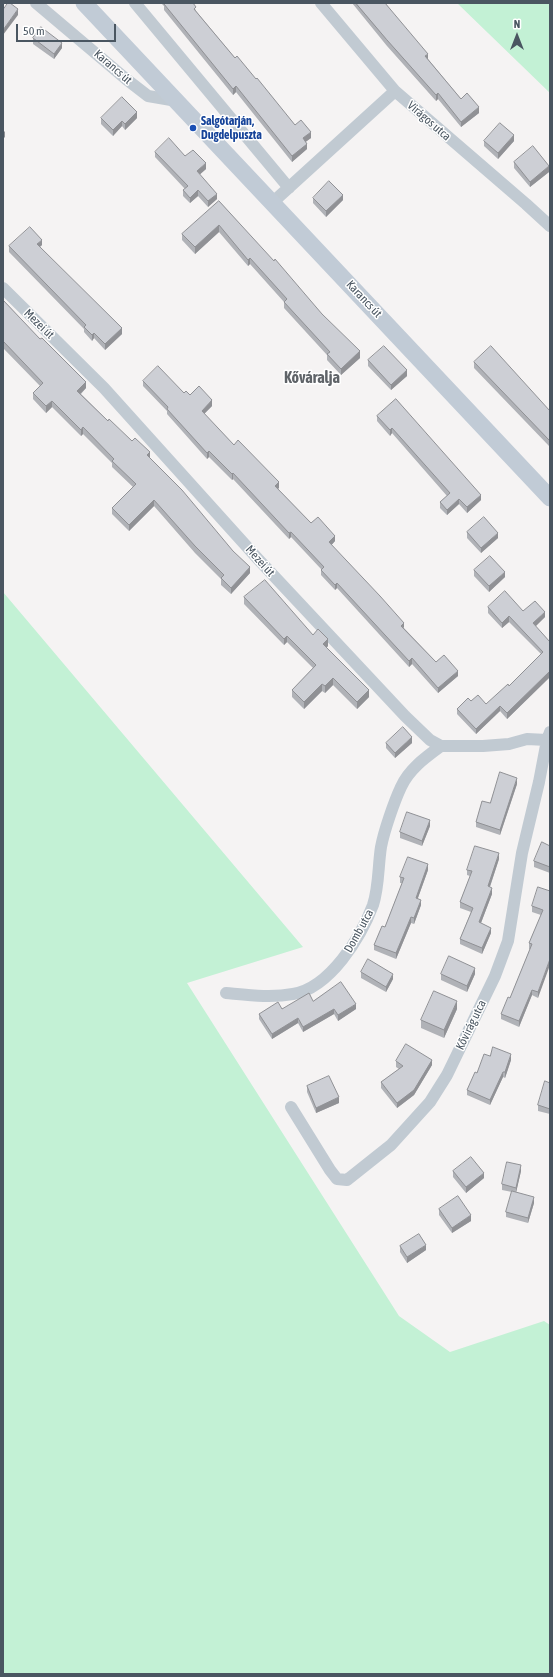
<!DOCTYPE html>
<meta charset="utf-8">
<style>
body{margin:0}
#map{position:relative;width:553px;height:1677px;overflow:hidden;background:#f5f3f3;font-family:"Asap Condensed",sans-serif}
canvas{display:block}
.frame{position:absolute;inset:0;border:4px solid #4a5661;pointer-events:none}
.north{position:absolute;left:497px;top:16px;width:40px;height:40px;-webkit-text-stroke:3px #fff;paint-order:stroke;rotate:0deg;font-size:11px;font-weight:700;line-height:16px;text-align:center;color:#4a5661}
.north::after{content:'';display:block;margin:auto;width:14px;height:18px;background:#4a5661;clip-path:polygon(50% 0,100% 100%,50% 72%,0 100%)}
.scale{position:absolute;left:16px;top:24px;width:100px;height:18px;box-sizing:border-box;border:2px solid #4a5661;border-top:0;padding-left:5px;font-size:12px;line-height:14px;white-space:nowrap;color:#4a5661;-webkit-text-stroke:3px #fff;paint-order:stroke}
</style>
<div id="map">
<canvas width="553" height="1677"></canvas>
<div class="frame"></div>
<div class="north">N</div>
<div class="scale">50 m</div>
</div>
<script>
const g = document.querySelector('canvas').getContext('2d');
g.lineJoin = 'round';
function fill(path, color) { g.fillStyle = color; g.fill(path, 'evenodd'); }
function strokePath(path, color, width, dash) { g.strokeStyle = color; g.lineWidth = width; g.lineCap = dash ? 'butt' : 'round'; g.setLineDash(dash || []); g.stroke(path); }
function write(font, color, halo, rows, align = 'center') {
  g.font = font + ' "Asap Condensed",sans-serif'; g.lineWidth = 3; g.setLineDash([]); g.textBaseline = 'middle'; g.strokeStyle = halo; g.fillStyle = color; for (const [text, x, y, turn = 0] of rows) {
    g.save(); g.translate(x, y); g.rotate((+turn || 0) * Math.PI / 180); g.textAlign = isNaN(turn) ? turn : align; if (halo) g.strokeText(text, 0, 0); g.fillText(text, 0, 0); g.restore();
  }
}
const green = new Path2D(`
 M457,3H550V93Z
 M3,592L303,947L187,983L399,1316L450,1352L544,1321L550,1325V1674H3Z`);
const street = new Path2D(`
 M36,3L126,79L148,96L177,101
 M135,3L289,188
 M321,3L395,91L526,204L550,226
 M273,202L395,91
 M3,288L104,388L258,559L405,716L430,740L441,746H483L509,744L527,739L547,740L550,732
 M226,993C248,995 271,998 293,994C330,988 361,937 373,905C379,887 378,866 381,847C384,831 394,802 401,787C409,769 426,757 441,746
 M291,1107L330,1170L337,1179L347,1180L391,1145L430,1102L447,1075L495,976L508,941L522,853L539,782L547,740`);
const secondary = new Path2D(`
 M84,3L550,498`);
const wall = new Path2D(`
 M161,3H193L196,11L235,58L295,125L311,138L306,141L307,149L292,162L236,92L233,95L164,10V6Z
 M352,3H385L428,59L461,99L479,113L461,127L438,99L436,101L387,46Z
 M33,38L62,48L54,59L33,44Z
 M101,118H137L125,130L122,126L113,136L101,124Z
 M484,141H514L498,159L484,146Z
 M155,152L185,156L206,169L199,175L217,199L208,207L198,196L190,203L183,196V190L185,189L155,157Z
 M514,162L549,172L530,187L514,168Z
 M313,198L343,200L326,217L313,203Z
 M219,201L360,358L341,375L327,360V355L284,308V302L250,264L248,266L219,232L195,254L182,240V234Z
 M42,245L40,247L122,334L105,350L94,338L92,341L84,332V329L9,252V246Z
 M3,300L86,388L81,394L108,421L150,458L250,573L231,594L221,585V579L195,553L154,506L129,531L112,514V508L133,487L112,467V463L83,434L81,436L52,407L46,413L33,399V393L40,386L3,348Z
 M368,360L407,376L391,390L368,366Z
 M474,362L550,411L549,446L474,368Z
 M143,381L184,393L212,406L204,414L234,445L279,488L278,489L311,523L335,541L331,545L404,628L436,662L458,676L438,693L412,664L409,667L337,588L335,590L321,575V569L291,537L289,539L233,479L232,480L209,457L207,459L167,414V411L143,386Z
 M396,399L481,500L467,513L459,504L447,515L440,508V502L447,496L392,433L390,436L377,421V416Z
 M467,532L498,538L481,553L467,538Z
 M474,570L505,577L489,592L474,576Z
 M244,597L313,635L328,646L326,648L369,697L357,709L333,685L325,693L322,691L304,709L292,697V690L313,668L287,642L284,645L244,604Z
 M488,607L523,611L545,617L535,626L550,642V677L507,719L500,711L476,734L457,714V709L471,701L486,704L509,686L541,654L509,622L502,628L488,613Z
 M386,743H412L395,758L386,748Z
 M517,784L500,835L476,827V822L490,803Z
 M430,826L422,846L400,838V832Z
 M550,846V873L534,867V861Z
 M499,859L490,887L492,894L481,923L491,933L482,954L460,944V939L471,912L460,908V902L470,876L467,875V870Z
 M428,870L418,898L421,905L414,924L411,923L396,959L374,950V945L385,927L402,883H400V877Z
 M550,891L538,998L532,995L519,1027L501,1019V1014L510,998L530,949H529V943L541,915L532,912V906Z
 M361,972L393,979L386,992L361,978Z
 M441,974H475L467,992L441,980Z
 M313,1001L356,1009L338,1021L334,1014L303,1032L298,1023L272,1039L259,1019V1014Z
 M457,1009L444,1038L421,1028V1020Z
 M490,1056L511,1060L505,1078L503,1077L490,1105L467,1095V1090L477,1073Z
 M396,1061L432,1065L414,1095L397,1108L381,1088V1082L399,1069L396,1067Z
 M550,1083V1114L538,1111V1105Z
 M307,1086L339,1103L316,1113L307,1092Z
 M453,1171L484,1178L466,1193L453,1177Z
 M521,1171L516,1192L534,1203L528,1223L506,1217V1212L512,1192L502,1190V1184Z
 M439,1209L471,1221L452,1233L439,1215Z
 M400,1246L426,1250L407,1263L400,1252Z`);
const shadedWall = new Path2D(`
 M18,9V15L3,35V30Z
 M62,43V48L54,59V54Z
 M428,54V59L425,62V56Z
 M236,86V92L233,95V89Z
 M438,93V99L436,101V95Z
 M479,107V113L461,127V122Z
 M137,112V118L125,130V124Z
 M122,121V126L113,136V130Z
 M5,131V137L3,139V133Z
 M311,132V138L303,144V138Z
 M514,135V141L498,159V153Z
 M307,144V149L292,162V156Z
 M206,163V169L197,177V171Z
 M549,166V172L530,187V182Z
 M198,190V196L190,203V198Z
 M217,194V199L208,207V201Z
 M343,195V200L326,217V211Z
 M219,225V232L195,254V247Z
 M42,240V245L37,249V244Z
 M250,258V264L248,266V260Z
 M122,328V334L105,350V344Z
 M94,333V338L92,341V335Z
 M360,351V358L341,375V369Z
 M407,370V376L391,390V385Z
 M86,382V388L77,397V391Z
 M212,400V406L202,416V411Z
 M52,401V407L46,413V406Z
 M83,427V434L81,436V430Z
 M392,428V433L390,436V430Z
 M209,451V457L207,459V453Z
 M150,452V458L147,455Z
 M233,473V479L232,480V474Z
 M279,482V488L275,491V486Z
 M481,495V500L467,513V507Z
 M459,499V504L447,515V510Z
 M154,500V506L129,531V525Z
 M291,532V537L289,539V533Z
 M498,533V538L481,553V548Z
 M335,536V541L329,548V542Z
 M250,567V573L231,594V588Z
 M505,572V577L489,592V586Z
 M337,583V588L335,590V585Z
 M545,612V617L533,629V623Z
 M509,616V622L502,628V623Z
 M404,623V628L401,626Z
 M287,636V642L284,645V639Z
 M328,639V646L323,651V644Z
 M412,658V664L409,667V661Z
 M458,671V676L438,693V688Z
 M550,671V677L507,719V713Z
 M333,678V685L325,693V686Z
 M322,684V691L304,709V702Z
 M369,690V697L357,709V702Z
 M500,706V711L476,734V729Z
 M412,737V743L395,758V753Z
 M517,778V784L500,835V830Z
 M430,820V826L422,846V841Z
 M499,853V859L488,892V886Z
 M428,864V870L416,903V898Z
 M492,888V894L479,928V922Z
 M421,900V905L414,924V918Z
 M411,917V923L396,959V953Z
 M491,928V933L482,954V948Z
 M550,959V965L538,998V992Z
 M475,968V974L467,992V986Z
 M393,974V979L386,992V987Z
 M532,990V995L519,1027V1021Z
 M457,1001V1009L444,1038V1030Z
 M356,1004V1009L338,1021V1015Z
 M334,1009V1014L303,1032V1027Z
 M298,1018V1023L272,1039V1034Z
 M511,1054V1060L505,1078V1072Z
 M432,1060V1065L414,1095L397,1108V1103Z
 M503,1072V1077L490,1105V1100Z
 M339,1097V1103L316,1113V1108Z
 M521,1165V1171L516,1193V1188Z
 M484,1173V1178L466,1193V1187Z
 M534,1197V1203L528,1223V1218Z
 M471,1215V1221L452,1233V1228Z
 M426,1245V1250L407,1263V1257Z`);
const building = new Path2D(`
 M8,3H10L18,9L3,30V10Z
 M165,3H193L196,7L194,9L209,27L235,58L237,56L256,79L257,78L295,125L301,120L311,132L303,138L307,144L292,156L236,86L233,89L164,4Z
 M356,3H385L428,54L425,56L461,99L467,93L479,107L461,122L438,93L436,95L387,40Z
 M41,27L62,43L54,54L33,38Z
 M122,97L137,112L125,124L122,121L113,130L101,118Z
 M500,123L514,135L498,153L484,141Z
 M169,138L185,156L193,150L206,163L197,171L217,194L208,201L198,190L190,198L183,190L188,186L155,152Z
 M533,146L549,166L530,182L514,162Z
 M329,181L343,195L326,211L313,198Z
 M219,201L274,261L275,259L322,314L360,351L341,369L327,354L330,352L284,302L287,299L250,258L248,260L219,225L195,247L182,234Z
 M30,227L42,240L37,244L122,328L105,344L94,333L92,335L84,327L86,325L9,246Z
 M3,300L40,339L42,338L86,382L77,391L108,421L109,419L132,441L135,438L150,452L147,455L182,490L233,551L250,567L231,588L221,578L224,575L195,546L154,500L129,525L112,508L136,484L112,461L114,459L83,427L81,430L52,401L46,406L33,393L43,383L3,341Z
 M384,346L407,370L391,385L368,360Z
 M491,346L550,411V440H549L474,362Z
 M158,366L184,393L186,391L190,395L199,386L212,400L202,411L234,445L238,440L279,482L275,486L311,523L318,517L335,536L329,542L380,596L404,623L401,626L436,662L444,655L458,671L438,688L412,658L409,661L337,583L335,585L321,570L324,567L291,532L289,533L233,473L232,474L209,451L207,453L167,409L168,407L143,381Z
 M396,399L481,495L467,507L459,499L447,510L440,502L450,493L392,428L390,430L377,416Z
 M484,517L498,533L481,548L467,532Z
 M490,556L505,572L489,586L474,570Z
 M265,580L313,635L318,629L328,639L323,644L369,690L357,702L333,678L325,686L322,684L304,702L292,690L316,665L287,636L284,639L244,597Z
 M505,591L523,611L535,601L545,612L533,623L550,642V671L507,713L500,706L476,729L457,709L468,698L471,701L478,695L486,704L508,684L509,686L543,652L509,616L502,623L488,607Z
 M403,727L412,737L395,753L386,743Z
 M500,772L517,778L500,830L476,822L482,801L490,803Z
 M407,812L430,820L422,841L400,832Z
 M542,842L550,846V867L534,861Z
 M475,846L499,853L488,886L492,888L479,922L491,928L482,948L460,939L473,908L460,902L472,871L467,870Z
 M408,857L428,864L416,898L421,900L414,918L411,917L396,953L374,945L382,926L385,927L404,878L400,877Z
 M538,887L550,891V959L538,992L532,990L519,1021L501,1014L508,997L510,998L532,944L529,943L543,910L532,906Z
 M449,956L475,968L467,986L441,974Z
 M368,959L393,974L386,987L361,972Z
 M341,982L356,1004L338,1015L334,1009L303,1027L298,1018L272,1034L259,1014L278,1002L282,1009L309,993L313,1001Z
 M434,991L457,1001L444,1030L421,1020Z
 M406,1044L432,1060L414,1090L397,1103L381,1082L403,1066L396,1061Z
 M493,1047L511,1054L505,1072H503L490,1100L467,1090L475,1072L477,1073L484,1054L490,1056Z
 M329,1076L339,1097L316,1108L307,1086Z
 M545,1081L550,1083V1109L538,1105Z
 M471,1157L484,1173L466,1187L453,1171Z
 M507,1162L521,1165L516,1188L502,1184Z
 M512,1191L534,1197L528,1218L506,1212Z
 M458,1196L471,1215L452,1228L439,1209Z
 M419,1234L426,1245L407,1257L400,1246Z`);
const markers = [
 [193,128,4,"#1a4fb4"]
];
const streetNames = [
 ["Karancs út",113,67,41],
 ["Virágos utca",429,121,41],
 ["Karancs út",364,299,47],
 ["Mezei út",39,324,44],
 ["Mezei út",260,561,48],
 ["Domb utca",359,931,-61],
 ["Kővirág utca",471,1025,-64]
];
const transitNames = [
 ["Salgótarján,",201,121],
 ["Dugdelpuszta",201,135]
];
const districtNames = [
 ["Kőváralja",312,378]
];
fill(green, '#c3f1d5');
strokePath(street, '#c1cad2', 12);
strokePath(secondary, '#c1cbd6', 17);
fill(wall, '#b0b2b7');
fill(shadedWall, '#909195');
fill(building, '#cdcfd5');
strokePath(building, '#909195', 1);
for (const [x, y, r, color] of markers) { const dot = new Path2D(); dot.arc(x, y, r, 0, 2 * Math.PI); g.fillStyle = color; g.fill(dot); strokePath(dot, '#fff', 1.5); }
write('12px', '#4a5661', '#fff', streetNames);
write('bold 12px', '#164399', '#fff', transitNames, 'left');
write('bold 16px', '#5f6368', '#fff', districtNames);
</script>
